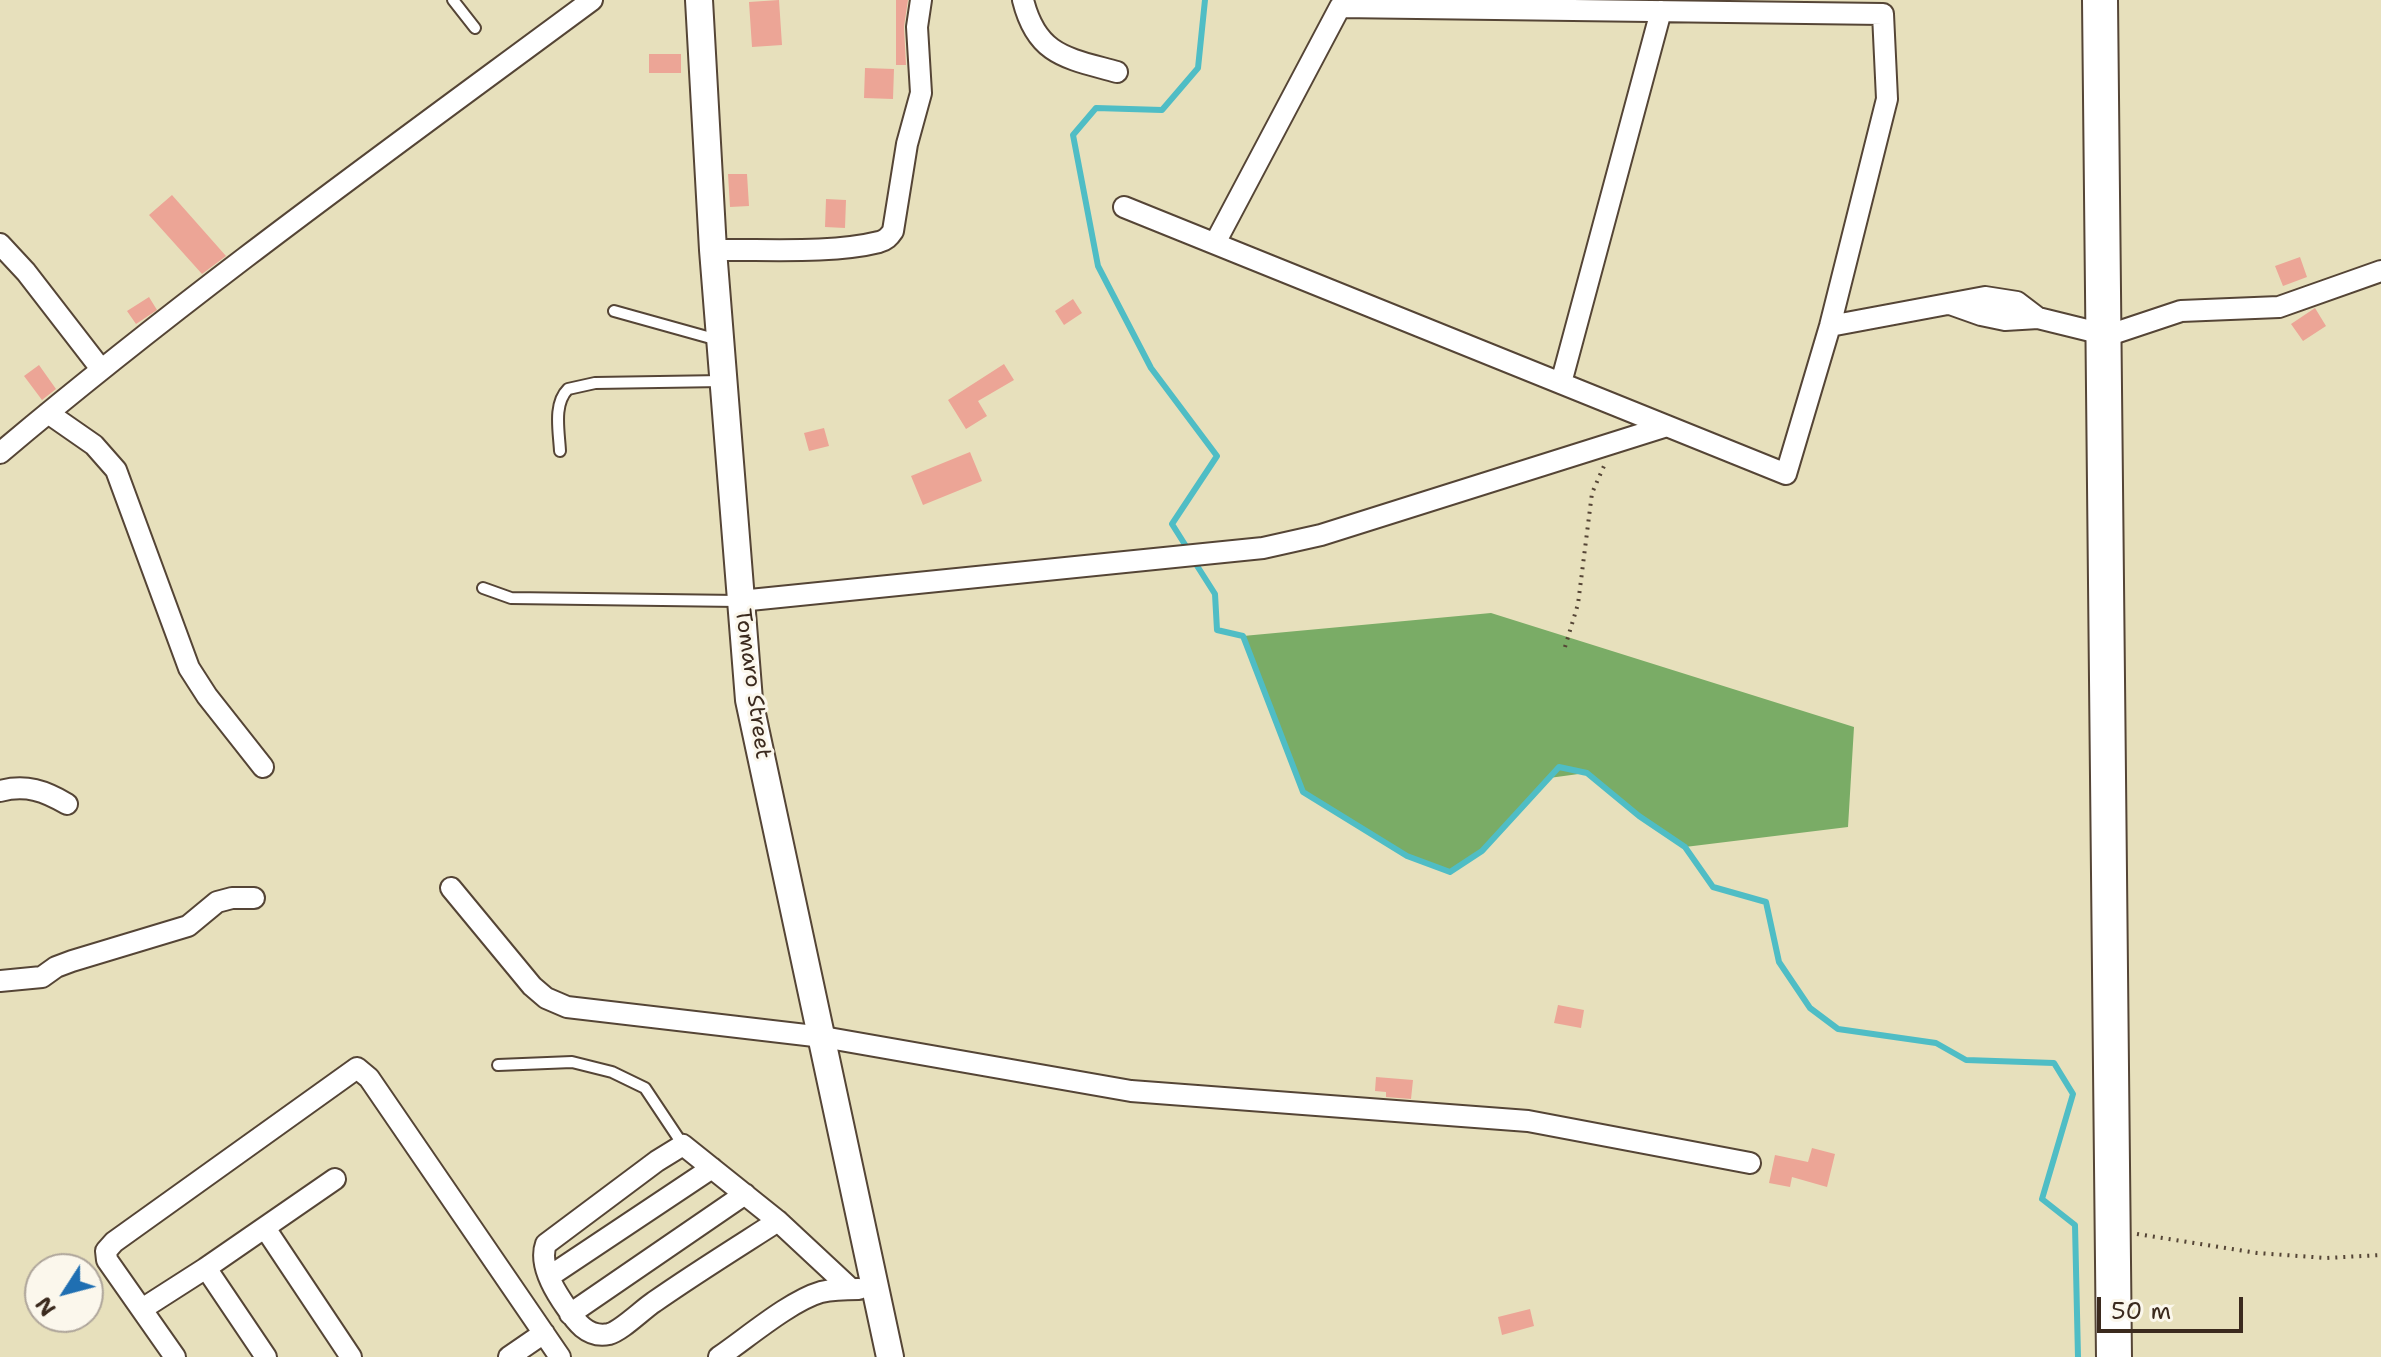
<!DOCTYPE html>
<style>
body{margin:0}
#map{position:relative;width:2381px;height:1357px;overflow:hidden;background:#e7e0bc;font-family:"Shantell Sans",sans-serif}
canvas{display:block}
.north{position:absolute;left:24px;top:1253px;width:80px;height:80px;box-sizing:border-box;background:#fbf7ec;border:2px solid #aea59a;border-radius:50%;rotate:234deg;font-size:22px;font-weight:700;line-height:32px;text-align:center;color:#3b2a1e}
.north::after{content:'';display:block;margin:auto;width:28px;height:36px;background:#1f6fb2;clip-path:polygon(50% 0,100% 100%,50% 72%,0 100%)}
.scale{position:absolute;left:2097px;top:1297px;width:146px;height:36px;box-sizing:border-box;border:4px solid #3b2a1e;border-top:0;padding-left:10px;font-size:24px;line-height:28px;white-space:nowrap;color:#3b2a1e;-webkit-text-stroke:6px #fbf7ec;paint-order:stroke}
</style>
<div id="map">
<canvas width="2381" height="1357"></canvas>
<div class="north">N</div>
<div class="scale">50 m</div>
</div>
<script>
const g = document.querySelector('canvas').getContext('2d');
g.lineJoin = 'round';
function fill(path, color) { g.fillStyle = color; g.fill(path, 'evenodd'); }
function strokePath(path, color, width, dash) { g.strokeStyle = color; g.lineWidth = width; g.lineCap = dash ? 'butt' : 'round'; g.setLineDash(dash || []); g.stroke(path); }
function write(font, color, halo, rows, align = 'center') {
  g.font = font + ' "Shantell Sans",sans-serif'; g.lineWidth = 6; g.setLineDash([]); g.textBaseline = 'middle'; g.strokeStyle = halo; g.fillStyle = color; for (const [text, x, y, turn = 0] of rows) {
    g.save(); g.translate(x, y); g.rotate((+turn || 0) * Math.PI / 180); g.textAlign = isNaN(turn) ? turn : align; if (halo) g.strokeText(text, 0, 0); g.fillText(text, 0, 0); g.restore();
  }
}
const forest = new Path2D(`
 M1491,613L1854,727L1848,827L1685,847L1639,816L1586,773L1549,778L1482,851L1450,872L1407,856L1303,792L1243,636Z`);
const stream = new Path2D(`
 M1189,551L1172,524L1217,456L1151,368L1098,266L1073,135L1096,108L1162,110L1198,68L1205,0
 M1194,561L1215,594L1217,630L1243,636L1303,792L1407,856L1450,872L1482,851L1559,767L1587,773L1639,816L1685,847L1713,887L1766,902L1779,962L1810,1008L1838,1029L1936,1043L1966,1060L2054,1063L2073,1094L2042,1199L2075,1225L2078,1357`);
const building = new Path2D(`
 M779,0L782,45L752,47L749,2Z
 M896,0H908L904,27L906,65H896Z
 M649,54H681V73H649Z
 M865,68L894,69L893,99L864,98Z
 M728,174H747L749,206L730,207Z
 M172,195L226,256L202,274L149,215Z
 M826,199L846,200L845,228L825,227Z
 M2300,257L2307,277L2283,286L2275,266Z
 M149,297L157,310L136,324L127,311Z
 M1073,299L1082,313L1064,325L1055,311Z
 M2315,308L2326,326L2303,341L2291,324Z
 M1004,364L1014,380L978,401L987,416L966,429L948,400Z
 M39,365L56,389L42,400L24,376Z
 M824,428L829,446L809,451L804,433Z
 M970,452L982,481L923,505L911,476Z
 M1558,1005L1584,1010L1581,1028L1554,1023Z
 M1376,1077L1413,1080L1411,1099L1386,1097V1092L1375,1091Z
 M1812,1148L1835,1154L1827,1187L1792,1177L1790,1187L1769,1183L1775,1155L1808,1162Z
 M1530,1309L1534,1326L1502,1335L1498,1317Z`);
const path = new Path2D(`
 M1565,647L1578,604L1592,493L1604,466
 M2137,1234L2257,1253L2326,1258L2381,1255`);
const service = new Path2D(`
 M453,0L475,28
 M614,311L718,340
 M560,451C559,431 553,404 568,389L595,383L723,381
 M483,588L511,598L738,601
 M498,1065L572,1062L612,1072L645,1088L683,1145`);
const minor = new Path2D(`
 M1023,0C1037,56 1067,58 1117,72
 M1124,207L1786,474L1830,326L1887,99L1883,14L1340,7L1215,243
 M0,244L26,272L101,369
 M713,250C763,249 831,254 879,242C886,240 889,237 893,231L907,144L921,93L917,27L921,0
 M1950,304L1981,315L2005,320L2038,318L2103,334L2118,332L2181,311L2279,307L2381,271
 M1830,326L1985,297L2017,302L2038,318
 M1561,383L1661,11
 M48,413L94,445L116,470L189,668L207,696L263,767
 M0,453C190,293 392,148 592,0
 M740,601L1263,548L1321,535L1667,426
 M0,791C26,784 45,791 67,804
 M451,888L532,986L546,998L567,1007L823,1037L1131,1091L1528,1121L1750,1163
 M0,981L42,977L56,967L72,961L188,926L217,902L232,898H254
 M778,1221C736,1248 694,1274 654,1302C642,1310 621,1331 609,1334C585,1339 573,1317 562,1301C552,1286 539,1263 546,1244L657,1161L683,1145L778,1221L851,1289
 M265,1228L351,1357
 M206,1268L335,1179
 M550,1276L712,1168
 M142,1309L206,1268L266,1357
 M570,1314L745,1194
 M175,1357L107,1260L106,1251L114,1242L357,1068L369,1078L560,1357
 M509,1357L544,1333
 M719,1357C747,1338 790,1301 821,1292C834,1289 847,1289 859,1289`);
const tertiary = new Path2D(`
 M699,0L713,250L749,700L890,1357`);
const trunk = new Path2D(`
 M2100,0L2114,1357`);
const streetNames = [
 ["Tomaro Street",752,684,82]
];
fill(forest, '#7aac66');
strokePath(stream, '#4fbdc5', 6);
fill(building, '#eca596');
strokePath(service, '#554536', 14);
strokePath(minor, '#554536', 24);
strokePath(tertiary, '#554536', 30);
strokePath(trunk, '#554536', 38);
strokePath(path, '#554536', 4, [2, 6]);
strokePath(service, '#fff', 10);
strokePath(minor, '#fff', 20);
strokePath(tertiary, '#fff', 26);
strokePath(trunk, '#fff', 34);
write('22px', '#3b2a1e', '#fbf7ec', streetNames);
</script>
